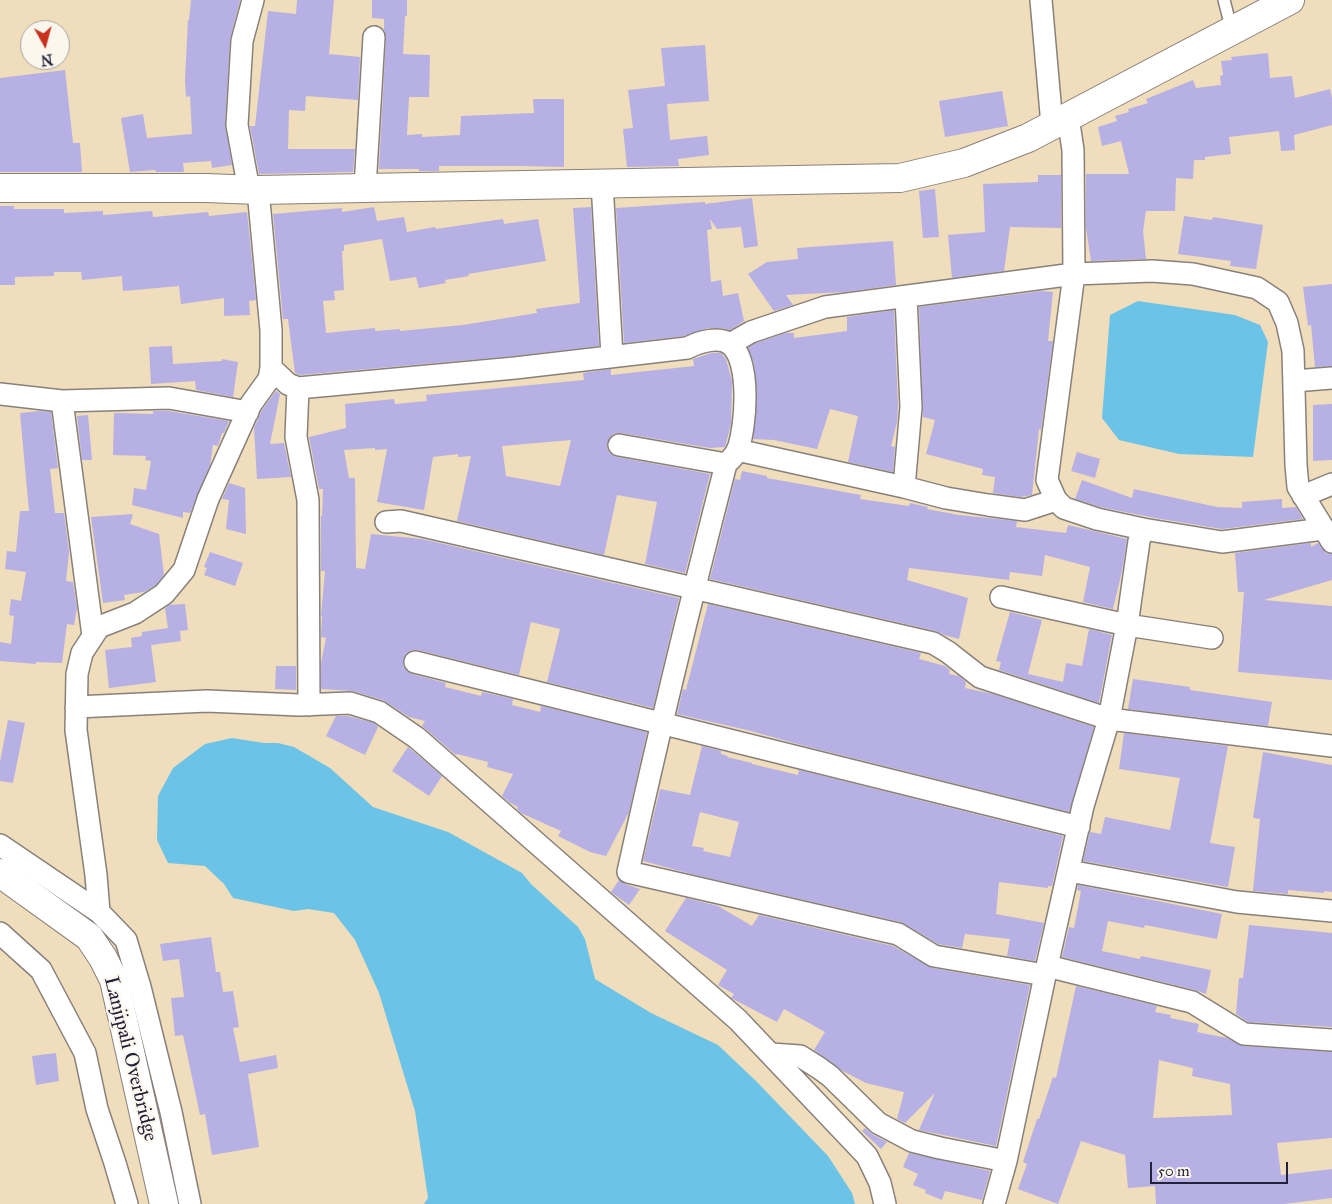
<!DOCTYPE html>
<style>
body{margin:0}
#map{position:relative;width:1332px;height:1204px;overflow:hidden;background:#efddbb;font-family:"IM FELL Great Primer",serif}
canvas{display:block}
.north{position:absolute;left:20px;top:20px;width:50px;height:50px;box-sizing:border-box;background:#fbf7ec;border:1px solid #a4a2a5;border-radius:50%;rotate:173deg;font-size:14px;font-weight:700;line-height:20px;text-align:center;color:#22223b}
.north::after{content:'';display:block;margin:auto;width:18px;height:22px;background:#c8321e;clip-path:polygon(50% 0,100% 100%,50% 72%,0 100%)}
.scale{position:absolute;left:1150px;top:1162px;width:138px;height:22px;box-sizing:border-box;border:2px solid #22223b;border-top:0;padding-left:6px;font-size:15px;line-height:18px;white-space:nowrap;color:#22223b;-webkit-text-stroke:4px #fbf7ec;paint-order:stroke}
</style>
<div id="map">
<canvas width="1332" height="1204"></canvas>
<div class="north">N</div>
<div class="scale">50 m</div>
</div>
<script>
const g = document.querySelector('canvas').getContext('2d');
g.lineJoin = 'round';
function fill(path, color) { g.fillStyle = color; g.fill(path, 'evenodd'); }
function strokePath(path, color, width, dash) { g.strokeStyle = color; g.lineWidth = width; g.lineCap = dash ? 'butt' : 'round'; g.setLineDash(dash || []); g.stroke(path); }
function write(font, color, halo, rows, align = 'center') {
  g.font = font + ' "IM FELL Great Primer",serif'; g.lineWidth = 4.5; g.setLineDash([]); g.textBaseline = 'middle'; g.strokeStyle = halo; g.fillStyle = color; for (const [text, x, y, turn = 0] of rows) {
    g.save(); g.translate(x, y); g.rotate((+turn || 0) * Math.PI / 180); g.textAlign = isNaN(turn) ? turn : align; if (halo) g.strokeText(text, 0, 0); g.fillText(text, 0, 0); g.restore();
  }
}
const water = new Path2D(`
 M1138,301L1235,315L1260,325L1268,342L1253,457L1179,454L1119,440L1102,418L1110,315Z
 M232,738L264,743H278L294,747L330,768L373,807L448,832L522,873L531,884L578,927L585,939L595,979L651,1013L718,1045L756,1081L828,1156L852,1193L855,1204H424L428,1198L415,1111L379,993L355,940L334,913L308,909L294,911L233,898L224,884L205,866L168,863L157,840L158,796L173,768L205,744Z`);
const building = new Path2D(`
 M191,0H240L230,40L225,124L232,165L212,168L211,161L183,163L184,172H156L155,170L130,172L121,118L143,114L147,138L192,134L190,96L186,97L185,79L188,20H189Z
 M297,0H334L329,54L360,57L358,100L306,96L305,111L289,110L288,149H355L353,172L259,174L250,126H255L268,11L296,14Z
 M372,0H407V16H405L403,54L430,55L429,97H409L407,135L422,134V137L460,135L461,116L534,113L533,99H564V167L521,166H439V171H419V169H379L386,38L384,30V19L372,18Z
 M705,45L709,101L667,104L670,140L707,136L709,155L678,159L679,166L627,167L623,129L633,128L628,90L665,86L661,48Z
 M1268,53L1270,78L1292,76L1295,98L1330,89L1332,98V125L1294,135L1295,150L1281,151L1279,131L1229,137L1231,154L1205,157V160H1194L1193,179L1176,178L1175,211H1146L1143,231L1146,259L1091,261L1086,228V174H1129L1121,141L1102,146L1098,127L1117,121L1115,116L1129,112L1128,109L1148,103L1146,99L1193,80L1196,88L1221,85L1220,76L1223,75L1221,61L1232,60L1231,57Z
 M65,70L73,143H80L82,172H0V78Z
 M1002,91L1008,126L945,137L939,101Z
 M1038,175H1061V228L1010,227L1004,271L952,278L948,235L985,232L983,184L1038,182Z
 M935,189L939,237L923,238L919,191Z
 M752,198L758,246L744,248L741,227L717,229L710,219L712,229L707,230L711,282L721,280L723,296L738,293L744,321L730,330L722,328H708L684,336L624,343L616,208L705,202V204Z
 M0,206H14V209H64V213L103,211V215L152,211L153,217L208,212L209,216L247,212L256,300L249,301L250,315L224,316V298L181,304L179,286L123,291L122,276L82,280L81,272H54V276L15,277V285H0Z
 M374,207L377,221L404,217L407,232L435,227L436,229L503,219L504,224L538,219L546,261L468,274L469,276L445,280L446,283L419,288L416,277L390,281L382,239L344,245V251H342L344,290L334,291L335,300L323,301L326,333L375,328V331L400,329V331L463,325L537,313L536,309L580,303L573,208L591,207L599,346L514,356L300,375L295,373L288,319H283L273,214L342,208V212Z
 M1184,216L1212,220L1213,217L1263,225L1256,269L1230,266L1231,261L1178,254Z
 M893,241L896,285L845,292L786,295L793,305L774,311L748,274L767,262L798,259L797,248Z
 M1332,284V366L1315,367L1311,325L1308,326L1303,287Z
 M1042,291L1053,292L1048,341H1053L1041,430L1039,429L1032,495L1020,497L993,493L995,477L982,475L983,469L926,454L935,420L923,417L919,307Z
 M894,310L898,407L897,422L891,446L895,447L893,472L848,462L858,416L830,409L817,449L774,440L753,439L757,394L754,363L748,348L756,343L786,333H794V338L847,331V317Z
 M172,346L173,364L222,361V359L238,362L233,397L196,390L195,381L151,384L149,347Z
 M711,353H721L726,359L732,381L731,424L725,447L710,448L621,433H615L610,437L607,443V449L611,454L617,457L710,474L685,573L645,564L657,502L617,495L604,555L457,521L471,456L458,457V454L433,457L424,510L377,502L387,449L375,450V448L344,450L349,478H355L356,568L365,569L371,534L422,539L679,598L653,708L547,682L560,629L531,622L519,675L418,650H411L406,654L403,659V665L407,671L412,674L446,683L445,687L481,696L482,692L513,699L512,705L540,712L541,706L647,732L629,812L606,856L590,852L558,836L561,831L521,813L517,809L518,807L509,802L502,796L513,774L487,767L488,762L457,754L456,755L422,726L425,721L409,717L383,700L353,691L321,689V663L326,638L321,637L322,616H321L325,571H321V516H322L323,489H319L309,437L346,428L345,404L394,399L395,404L427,401L426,395L584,380L583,373L611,369V375L694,366L693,359ZM571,440L560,486L506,476L502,446Z
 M276,391L280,394L270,444L284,443L291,477L257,479L254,428L262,410Z
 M1332,404V460L1313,461V405Z
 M40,411L51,412L58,468L50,469L55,513H64L69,552L66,581L73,582L77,608L74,625L67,624L62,663L36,662V664L0,661V642L11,644L14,616L9,615L11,599L21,601L26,572L5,569L7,551L16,552L20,511H29L20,413Z
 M153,411H168L229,421L224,433H222L218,446L213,445L210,465L190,513L183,512V518L132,505L134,488L146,490L151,461L145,460L146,456L113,455L114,413L153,414Z
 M88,415L92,460H82L77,416Z
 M1077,452L1100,459L1095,478L1071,471Z
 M742,471L767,476V478L861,495L860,499L909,506L910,503L928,507L927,509L959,515L1017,521L1016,527L1066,533L1068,525L1127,539L1122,571L1113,609L1083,602L1090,567L1045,555L1042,576L1010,572L1009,580L909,568L907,580L968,598L959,639L944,635L936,631L710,579L735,479L740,480Z
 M1082,480L1132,498L1134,489L1217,507L1242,508V502L1282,499V508L1296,507L1303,519L1222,529L1155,518L1100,507L1075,499Z
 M229,483L245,488L246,534L226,529L229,500L222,499Z
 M133,514L130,524L159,534L164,575L156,585L144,592L124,595L125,600L103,603L91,517Z
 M1311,543V547L1318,543L1326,553L1332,554V580L1264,600L1332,606V680L1238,672L1244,592H1238L1235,553Z
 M210,552L243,563L235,586L204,575L207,568L204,567Z
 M185,604L188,630L180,631L181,641L151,645L156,682L109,688L105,650L132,647L131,638L142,636V632L168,628L165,608L169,605Z
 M708,604L921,653L919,659L945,666L950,670L949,674L959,676L966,682L965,688L993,694L1094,727L1069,812L805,746L747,730L677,714L683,689L686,690Z
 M1010,612L1042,620L1028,674L1063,682L1066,663L1082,666L1089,629L1112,635L1099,703L999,670L1001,662L996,661Z
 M276,666H296V690L275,689Z
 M1133,679L1190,687V690L1272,702L1268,726L1128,709Z
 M336,716H348L374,723L378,727L365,755L326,736Z
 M8,720L25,723L13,783L0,781V762Z
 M1124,733L1228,746L1210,843L1235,847L1228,887L1083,861L1090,832L1101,834L1105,817L1170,830L1180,778L1119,769Z
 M702,746L721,751V754L728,756L727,757L752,763V764L798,775L799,770L1063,836L1052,886H1048V888L999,882L996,914L1044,923L1035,961L1007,956L1010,939L965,934L962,948L938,944L901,922L695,875L643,861L660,789L690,795ZM700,812L739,822L730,857L703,851L704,848L692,846Z
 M408,747L442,776L429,796L392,771Z
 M1263,752L1332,765V892L1324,891V893L1288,890V894L1253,891L1260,819L1253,818Z
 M619,880L625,884L640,889L629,905L611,892Z
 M1078,885L1222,914L1217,939L1145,925L1144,928L1108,921L1102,951L1140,959L1141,956L1211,970L1206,994L1195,990L1062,957L1069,927L1074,928L1081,891L1077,890Z
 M686,898L718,906L752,926L759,915L893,946L932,968L1030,985L996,1146L919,1130L935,1093L905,1123L897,1119L904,1092L866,1083L841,1070L814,1050L825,1032L784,1009L777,1022L733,999L731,998L734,994L718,985L727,970L665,931Z
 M1249,925L1332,933V1027L1248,1022L1236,1014L1239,978H1243Z
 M211,937L216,972H220L223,992L233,991L239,1027L233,1028L240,1062L276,1055L278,1068L248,1074L259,1147L212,1155L205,1114L200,1115L183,1035L175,1036L171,998L184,997L179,959L163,961L160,944Z
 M1076,986L1157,1006L1155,1012L1171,1015L1170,1018L1199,1024L1197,1032L1227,1038L1243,1046L1332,1052V1138L1277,1143L1281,1175L1332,1169V1198L1284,1204H1156L1155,1186L1128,1188L1125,1155L1081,1141L1058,1204L1018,1189L1027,1164L1023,1162L1037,1119H1039L1053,1077L1056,1078ZM1159,1060L1193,1068L1192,1076L1230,1084L1232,1115L1153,1118Z
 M56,1053L59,1081L36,1085L32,1056Z
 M865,1128L872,1134L887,1142L881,1149L862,1131Z
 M909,1153L990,1171L982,1200L945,1191L942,1200L925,1193L926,1190L913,1185L918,1174L903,1167Z`);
const lane = new Path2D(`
 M1224,0L1232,31`);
const street = new Path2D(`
 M1041,0L1052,125
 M1068,117L1073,150L1074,274L1047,480L1056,500L1064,508L1097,519L1143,529L1222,542L1323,529
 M602,183L612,356
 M365,188L374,37
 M249,190L237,125L242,41L253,0
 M730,344L751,332L825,307L1074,274L1152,271L1193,274L1257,288L1278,302L1287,323L1293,351L1296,465L1298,487L1332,542
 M271,368L288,384L298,388L515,368L687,348C699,342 720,335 731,345C751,362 746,426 738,449C736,455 730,460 726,464C691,600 658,735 628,872L898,934L934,956L1045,975
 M1294,381L1332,378
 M298,388L296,437L308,500L309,705
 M0,394L62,401L169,398L248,412
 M62,401L93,636
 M619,445L726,464
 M737,450L904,487L946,498L988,505L1025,510L1056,500
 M904,487L911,407L906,297
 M1303,496L1332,484
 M386,522L401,521L933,643L948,652L980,677L1109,719L1332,746
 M1001,597L1127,625L1212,638
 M415,662L1079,827
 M76,707L207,701L299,705L350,703L379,712L417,738L738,1020L867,1156L880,1183L885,1204
 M0,845L99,912L126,940L140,987L171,1112L190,1204
 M1069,871L1237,902L1332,911
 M99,912L96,875L76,730L77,674L82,653L99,627L135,613L164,594L184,570L208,499L251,404L269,379L271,368V330L258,190
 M0,933L41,970L85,1053L97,1109L115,1163L127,1204
 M1047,966L1192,1002L1244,1034L1332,1040
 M771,1054L800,1056L819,1068L830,1076L878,1123L912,1141L940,1148L1006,1161
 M994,1204L1006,1161L1047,966L1083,806L1109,719L1127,625L1139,541L1143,529`);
const secondary = new Path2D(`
 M0,188H206L258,190L900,178L964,163L1028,138L1290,0
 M0,873L89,937L103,958L114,980L164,1204`);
const streetNames = [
 ["Lanjipali Overbridge",130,1059,76]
];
fill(water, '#6bc4e8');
fill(building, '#b7b0e4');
strokePath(lane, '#88807b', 14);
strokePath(street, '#88807b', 24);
strokePath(secondary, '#88807b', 30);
strokePath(lane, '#fff', 11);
strokePath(street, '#fff', 21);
strokePath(secondary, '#fff', 28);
write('20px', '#22223b', '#fbf7ec', streetNames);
</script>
